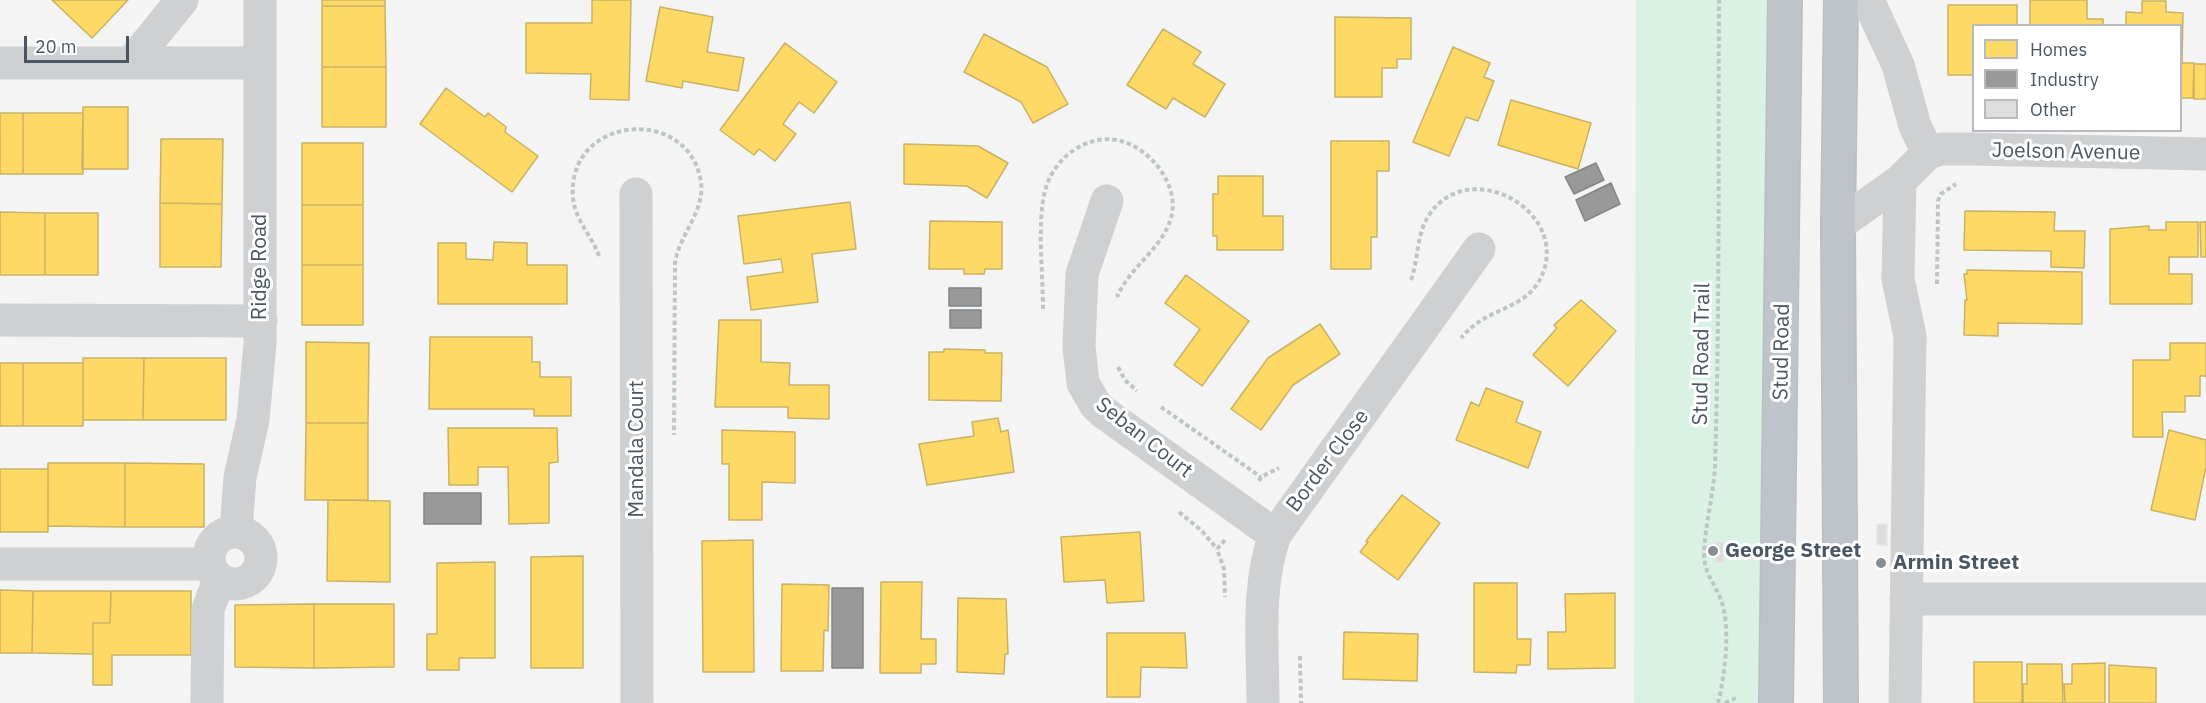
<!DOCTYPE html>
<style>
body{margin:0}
#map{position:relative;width:2206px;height:703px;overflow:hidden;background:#f4f4f4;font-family:"IBM Plex Sans",sans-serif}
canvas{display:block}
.legend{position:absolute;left:1972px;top:24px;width:210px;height:108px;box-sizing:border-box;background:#fff;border:2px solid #b7bbc0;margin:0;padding:8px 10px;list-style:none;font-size:18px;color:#4a5661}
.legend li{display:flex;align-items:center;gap:12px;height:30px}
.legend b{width:30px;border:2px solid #b7bbc0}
.scale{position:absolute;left:24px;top:36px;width:105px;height:27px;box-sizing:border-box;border:3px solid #4a5661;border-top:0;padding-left:8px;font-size:18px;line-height:21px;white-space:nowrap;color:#4a5661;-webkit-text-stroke:4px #fff;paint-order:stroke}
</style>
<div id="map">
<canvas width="2206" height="703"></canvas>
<ul class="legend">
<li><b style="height:16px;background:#ffd966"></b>Homes</li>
<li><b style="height:16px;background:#999"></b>Industry</li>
<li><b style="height:16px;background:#ddddde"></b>Other</li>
</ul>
<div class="scale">20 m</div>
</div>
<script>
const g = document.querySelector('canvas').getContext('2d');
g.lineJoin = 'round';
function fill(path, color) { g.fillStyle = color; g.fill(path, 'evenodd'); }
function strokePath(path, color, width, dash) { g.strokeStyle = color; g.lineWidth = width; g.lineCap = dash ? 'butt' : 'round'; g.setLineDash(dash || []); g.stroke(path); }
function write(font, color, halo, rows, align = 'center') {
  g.font = font + ' "IBM Plex Sans",sans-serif'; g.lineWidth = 6; g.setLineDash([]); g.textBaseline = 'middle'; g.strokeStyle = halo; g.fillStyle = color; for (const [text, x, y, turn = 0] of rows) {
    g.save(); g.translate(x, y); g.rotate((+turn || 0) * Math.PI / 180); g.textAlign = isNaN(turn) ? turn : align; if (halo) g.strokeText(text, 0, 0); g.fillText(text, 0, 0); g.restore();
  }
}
const green = new Path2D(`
 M1636,0H1785L1776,703H1634Z`);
const homes = new Path2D(`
 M52,0H128L92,38Z
 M322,0H385V6H322Z
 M592,0H631L629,100L590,99L591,74L526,73V23H592Z
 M2030,0H2087V19H2103V26H2030Z
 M2142,1H2166V12L2183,13L2182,63H2194L2193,98H2180V26H2126V12L2142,13Z
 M1948,5H2017V26H1974V75H1948Z
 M322,6H385L386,67H322Z
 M660,7L713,17L707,52L744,58L738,91L683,81L682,88L646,81Z
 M1335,17L1411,18V59H1397V68H1382V97H1335Z
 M1163,29L1201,52L1193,64L1225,84L1205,117L1173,98L1166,109L1127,85Z
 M984,34L1047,67L1068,104L1033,123L1021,102L964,72Z
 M785,43L837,82L814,113L799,102L783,124L796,134L775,161L759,149L754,155L720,130Z
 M1453,47L1490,63L1484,77L1494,81L1478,121L1466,117L1449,156L1413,142Z
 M2194,64H2206V99H2194Z
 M322,67H386V127H322Z
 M446,88L485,117L488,113L506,127L505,132L538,156L512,192L420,124Z
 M1511,100L1591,123L1578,169L1498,145Z
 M83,107H128V169H82Z
 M0,113H23V174H0Z
 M23,113H83V174H23Z
 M161,139H223L222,204L160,203Z
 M1331,141H1389V171H1377V237H1371V269H1331Z
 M302,143H363V205H302Z
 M904,144L978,146L1008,163L987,198L967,186L904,184Z
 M1218,176H1263V216H1283V250H1217V236H1213V194H1218Z
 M850,202L856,249L812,254L818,302L751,310L747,277L783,272L781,259L744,264L738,216Z
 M160,203L222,204L221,267H160Z
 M302,205H363V265H302Z
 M1965,211L2055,212L2054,231H2085L2084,268L2051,267V251L1964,250Z
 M0,212L45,213V275H0Z
 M45,213H98V275H45Z
 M930,221L1002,222V269H985L984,274H964V269H929Z
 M2166,222H2198V257H2169V274H2192V304H2110V229L2149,226V230H2166Z
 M2200,222H2206V257H2201Z
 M494,242L527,243V265H567V304H438V243H466V259L493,260Z
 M302,265H363V325H302Z
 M1967,270L2082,272V324L1998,323V336L1964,335L1965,300H1967L1964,274H1967Z
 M1186,275L1249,321L1202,386L1174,365L1200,329L1165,303Z
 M1581,300L1616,331L1568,386L1533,355L1557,328L1554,325Z
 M719,320H761V362L790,363L789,385H829V419L788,418V407H715Z
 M1320,324L1340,354L1293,385L1261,430L1231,409L1268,358Z
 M430,337H532V362H540V377H571V416H534V409H429Z
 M306,342L369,343L368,423H306Z
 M2170,343H2206V376H2200V396H2185V412H2162L2163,437H2133V360H2170Z
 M944,349L985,350V353H1002L1001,401L929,400V352H944Z
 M83,358H144L143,420H83Z
 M144,358H226V420H143Z
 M0,363H23V426H0Z
 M23,363H83V426H23Z
 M1486,388L1523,402L1516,422L1541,432L1528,468L1456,440L1471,402L1479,406Z
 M998,418L1001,432L1008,430L1014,472L927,485L919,444L974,436L972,422Z
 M306,423H368V500H305Z
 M448,428H557L558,462L549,463V523L509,524L508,467H478V485H449Z
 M722,430L795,432V483L762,482V520H729V464H722Z
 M2169,430L2206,440V467L2195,520L2151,510Z
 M48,463H125V527L48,526Z
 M125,463L204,464V527H125Z
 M0,469H48V532H0Z
 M1402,495L1440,523L1398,580L1360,552L1368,542L1366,541Z
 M328,500L390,501V582L327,581Z
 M1140,532L1144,601L1107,603L1105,580L1064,582L1061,537Z
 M753,540L754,672H703L702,541Z
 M583,556V668H531V557Z
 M495,562V658H459V670H427V634H437V563Z
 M881,582H922L921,639H936V664H921V673H880Z
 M1474,583H1517V639H1531L1530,665H1517L1516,673L1474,672Z
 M782,584L829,585L828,631L824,630L823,671H781Z
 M0,590L33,591L32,653H0Z
 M33,591H111L110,623H93V654L32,653Z
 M111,591H191V655H112V685H93V623H110Z
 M1615,593V668L1548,669V632H1566L1565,594Z
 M958,598L1006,599L1008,654H1005L1004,674L957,672Z
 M314,604V668L235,667V605Z
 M314,604H394V667L314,668Z
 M1344,632L1418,634L1417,681L1343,679Z
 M1107,633H1185L1187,668L1141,667L1140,697H1107Z
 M1974,662H2022V703H1974Z
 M2105,663V703H2065L2064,684H2072V664Z
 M2027,664H2062L2063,703H2023V684H2027Z
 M2109,665L2156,668V703H2109Z`);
const industry = new Path2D(`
 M1596,163L1604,180L1574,194L1565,177Z
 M1611,183L1620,204L1585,221L1576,200Z
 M949,288H981V306H949Z
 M950,310H981V328H950Z
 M424,493H481V524H424Z
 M832,588H863V668H832Z`);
const building = new Path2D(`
 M1877,524H1887V545H1877Z
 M1715,542H1724V563H1715Z`);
const path = new Path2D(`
 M599,256C592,236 575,220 573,198C566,115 689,104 701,182C705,212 679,235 675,263L674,435
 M1411,280C1419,258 1416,235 1429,215C1471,152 1578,216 1538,283C1526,302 1503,308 1485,318C1475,324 1468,330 1461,338
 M1937,284L1938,201L1941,194L1956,184
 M1043,309C1043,275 1037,222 1045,191C1053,158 1088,132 1121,141C1150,149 1178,183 1172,214C1165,247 1130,266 1117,297
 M1118,367L1125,380L1137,391
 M1161,407L1261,477
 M1259,481L1261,477L1279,468
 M1179,512L1202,531L1217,549
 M1225,540L1217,549L1224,569L1225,597
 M1300,656L1301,703
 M1718,703C1725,676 1731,626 1721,600C1714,582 1704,573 1704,554C1705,523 1714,494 1715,464C1720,309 1718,155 1719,0
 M1725,703L1738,697`);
const minor = new Path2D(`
 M1868,0L1898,65L1915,126L1928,153L1900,181L1898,279L1910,336L1905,703
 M0,63H260
 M131,63L182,0
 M1928,153L1942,149H1969L2206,154
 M636,194L637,703
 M1107,201L1082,274L1079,347L1083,383L1095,404L1103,412L1275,535
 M1838,225L1900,181
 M0,320L261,321
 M236,531L240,477L253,420L260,344V0
 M209 558a26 26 0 1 1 52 0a26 26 0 1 1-52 0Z
 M0,564H209
 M1906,599H2206
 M207,703L208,609L219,580
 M1263,703C1263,648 1256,587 1275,535L1479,249`);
const highway = new Path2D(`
 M1776,703L1785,0
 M1841,703L1838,225L1841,0`);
const markers = [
 [1713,551,6,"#868d94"],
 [1881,563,6,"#868d94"]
];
const streetNames = [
 ["Joelson Avenue",2066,152,1],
 ["Ridge Road",260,267,-90],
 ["Stud Road",1782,352,-89],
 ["Stud Road Trail",1702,354,-89],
 ["Seban Court",1144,438,38],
 ["Mandala Court",637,449,-90],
 ["Border Close",1328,461,-53]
];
const poiNames = [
 ["George Street",1725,551],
 ["Armin Street",1893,563]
];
fill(green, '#d9f2e3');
fill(homes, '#ffd966');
strokePath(homes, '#c9b264', 1.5);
fill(industry, '#999');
strokePath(industry, '#818588', 1.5);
fill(building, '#ddddde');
strokePath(building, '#e5e6e7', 1.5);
strokePath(highway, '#b9bec3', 36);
strokePath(path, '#bcc7c4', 4, [4.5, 3]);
strokePath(minor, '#ced0d2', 33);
strokePath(highway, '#bec4c9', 33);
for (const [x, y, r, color] of markers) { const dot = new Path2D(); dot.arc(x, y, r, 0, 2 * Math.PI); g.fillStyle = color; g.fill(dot); strokePath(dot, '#fff', 2); }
write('21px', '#4a5661', '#fff', streetNames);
write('bold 21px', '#4a5661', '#fff', poiNames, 'left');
</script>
